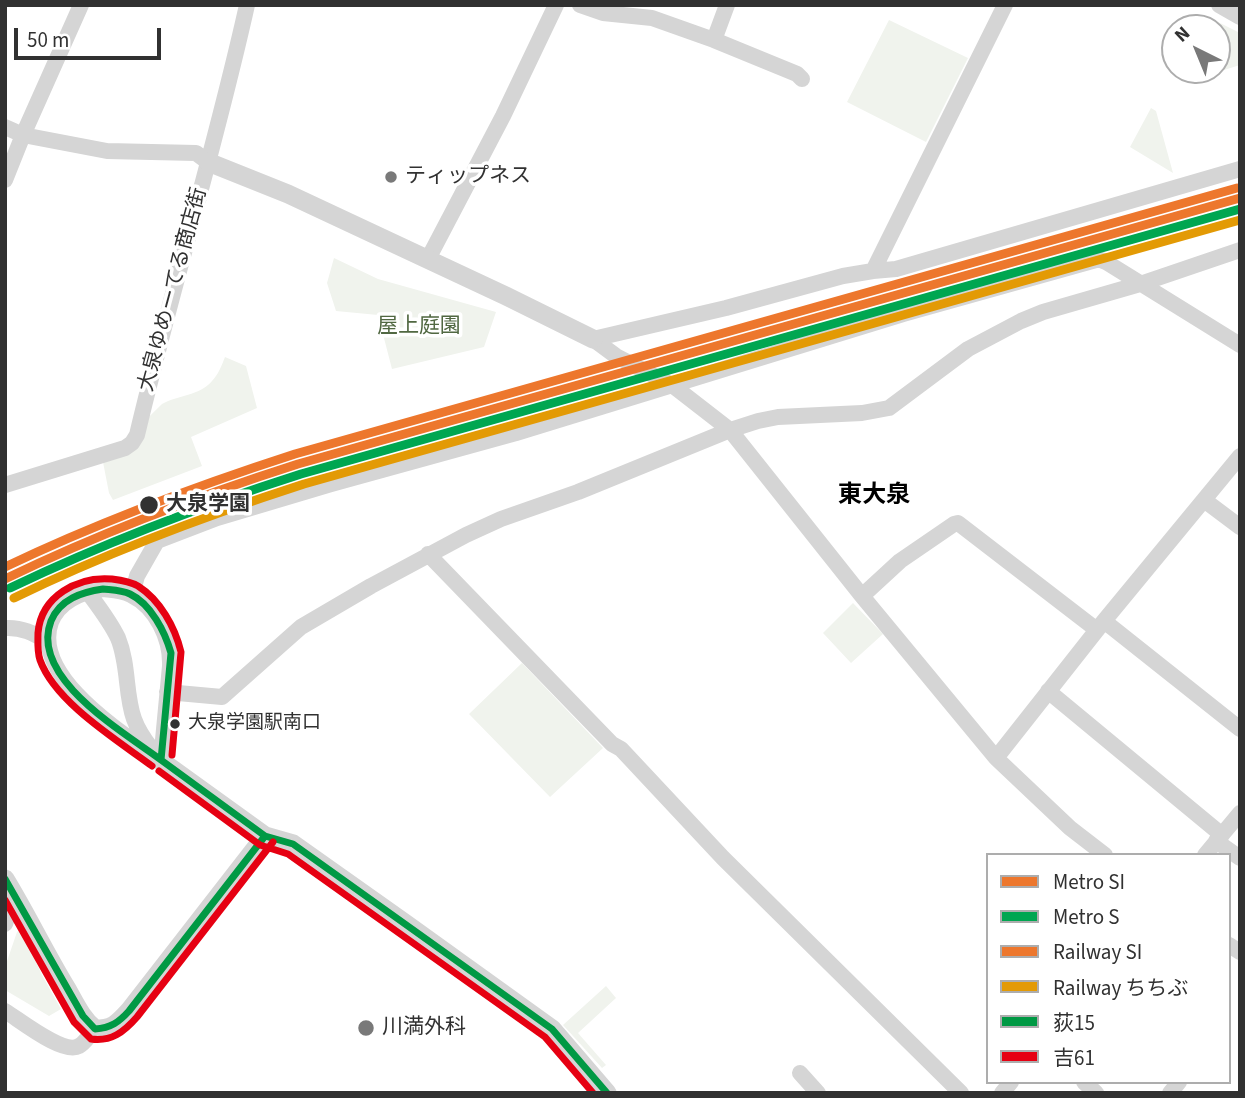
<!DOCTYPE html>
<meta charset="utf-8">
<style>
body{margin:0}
#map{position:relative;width:1245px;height:1098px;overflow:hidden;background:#fff;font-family:"Source Sans 3","Noto Sans JP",sans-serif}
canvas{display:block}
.frame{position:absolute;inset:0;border:7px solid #313131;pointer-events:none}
.legend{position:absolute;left:986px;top:853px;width:245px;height:231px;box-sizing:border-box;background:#fff;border:2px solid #adadad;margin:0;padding:9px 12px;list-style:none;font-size:21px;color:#313131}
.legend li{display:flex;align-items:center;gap:14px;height:35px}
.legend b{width:35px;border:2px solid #adadad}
.north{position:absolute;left:1161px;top:14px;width:70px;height:70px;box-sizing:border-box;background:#fff;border:2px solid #adadad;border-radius:50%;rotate:317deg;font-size:19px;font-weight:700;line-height:28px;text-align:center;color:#313131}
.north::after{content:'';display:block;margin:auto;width:24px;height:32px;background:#797979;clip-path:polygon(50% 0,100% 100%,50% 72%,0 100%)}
.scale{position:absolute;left:14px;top:28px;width:147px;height:32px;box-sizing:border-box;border:4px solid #313131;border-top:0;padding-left:9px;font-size:21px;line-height:24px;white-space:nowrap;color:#313131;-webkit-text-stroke:5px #fff;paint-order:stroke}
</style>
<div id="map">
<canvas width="1245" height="1098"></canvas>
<div class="frame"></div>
<ul class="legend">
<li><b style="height:9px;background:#ed772d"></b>Metro SI</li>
<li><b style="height:9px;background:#00a651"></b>Metro S</li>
<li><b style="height:9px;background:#ed772d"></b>Railway SI</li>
<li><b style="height:9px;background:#e39a05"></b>Railway ちちぶ</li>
<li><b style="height:9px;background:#094"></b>荻15</li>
<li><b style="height:9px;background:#e60012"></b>吉61</li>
</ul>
<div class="north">N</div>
<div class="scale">50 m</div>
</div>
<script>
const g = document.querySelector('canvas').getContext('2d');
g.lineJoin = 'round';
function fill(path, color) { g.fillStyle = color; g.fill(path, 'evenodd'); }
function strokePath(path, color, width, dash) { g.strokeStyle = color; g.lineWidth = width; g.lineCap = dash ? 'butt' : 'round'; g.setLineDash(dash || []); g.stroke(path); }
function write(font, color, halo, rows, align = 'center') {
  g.font = font + ' "Source Sans 3","Noto Sans JP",sans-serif'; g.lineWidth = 7; g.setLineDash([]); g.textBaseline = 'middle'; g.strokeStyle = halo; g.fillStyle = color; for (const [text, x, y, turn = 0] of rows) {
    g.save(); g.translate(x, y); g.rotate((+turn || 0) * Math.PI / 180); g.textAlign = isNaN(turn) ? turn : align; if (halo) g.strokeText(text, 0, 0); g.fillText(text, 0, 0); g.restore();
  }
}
const green = new Path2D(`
 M1208,17L1240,33V65L1224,70L1223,66L1217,68V28H1202Z
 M889,20L968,58L926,142L847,102Z
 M1151,108L1156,111L1173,173L1130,147Z
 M334,258L378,279L496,312L484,347L392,369L378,315L336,311L327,283Z
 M225,357L246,366L257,408L191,437L202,466L113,500L109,493L103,462L162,404C178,395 199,396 212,381C218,375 222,365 225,357Z
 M853,603L883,634L851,663L823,633Z
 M522,663L603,748L550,797L469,714Z
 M21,929L42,975L61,1009L49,1016L5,990V967L17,932Z
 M606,986L616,998L578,1033L606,1065L602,1068L563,1025Z`);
const minor = new Path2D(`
 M580,5L603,13L652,18L714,40L797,74L802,79
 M1219,5L1240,17
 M714,40L727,5
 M5,127L23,135L107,151L196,153L208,162
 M5,180L23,135L81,5
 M428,259L503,116L556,5
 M873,271L896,269L1240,169
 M593,339L616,356L672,385L730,430L862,596L996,758L1070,828L1105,855
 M593,339L726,308L843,276L873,271L1005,5
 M5,485L125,448L132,443L137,435C171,291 215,149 247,5
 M1204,500L1240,527
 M428,554L612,744L621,749L723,858L961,1093
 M103,589C113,590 122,590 131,595C156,607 171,639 170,666L161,761C124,734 31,677 51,622C60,600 81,592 103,589Z
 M87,591C98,606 110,621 118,638C129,665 125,694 134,719C138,730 144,739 151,748
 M132,595L137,576L157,541L217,518L331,484L516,433L903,314L1096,260H1101L1106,262L1240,345
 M862,596L900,561L954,524L958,523L1097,630
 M1104,621L1240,729
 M5,628C22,627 33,633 48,642
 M1048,691L1222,835
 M167,692L222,697L301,627L371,586L466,535L501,519L578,492L730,430L758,421L778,417L862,413L889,408L968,349L1021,321L1043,312L1140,284L1240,250
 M996,758L1104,621L1240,456
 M1216,841L1240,858
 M1205,855L1240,813
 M5,912L8,916L5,924
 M1229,945L1240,952
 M5,1011C20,1020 63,1055 79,1046C85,1043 90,1034 95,1029
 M800,1073L818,1093
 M1084,1082L1096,1093
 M1002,1093L1011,1082
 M1170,1093L1179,1082`);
const tertiary = new Path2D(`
 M208,162L288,194L506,296L593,339
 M161,761L265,836L293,844L406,924L552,1029L607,1093
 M5,879C27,915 45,953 67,989C75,1003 82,1019 95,1029C113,1029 117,1024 129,1011L265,836`);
const bus1 = new Path2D(`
 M103,589C112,590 122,590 130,594C151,604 165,632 171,653L161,760C124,732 29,678 51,621C60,599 82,592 103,589Z
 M161,760L265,836L293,844L552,1029L607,1093
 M5,879L83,1016L95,1029C111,1028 119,1022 129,1011L265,836`);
const bus2 = new Path2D(`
 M152,766C117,740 55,702 40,660C37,651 38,641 38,633C41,596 78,576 112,579C120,580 131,582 138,586C160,600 175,627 181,652L172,755
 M159,771L260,845L288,854L545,1037L593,1093
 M5,900L74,1022L91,1039C111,1042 124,1032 137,1017L273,842`);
const rail1 = new Path2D(`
 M5,567C99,522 196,486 295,454L1237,188`);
const rail2 = new Path2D(`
 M14,598C108,552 205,516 304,484L1240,220`);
const metro1 = new Path2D(`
 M5,579C100,533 198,496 298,464L1240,198`);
const metro2 = new Path2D(`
 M10,588C104,543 201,506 301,474L1240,209`);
const markers = [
 [391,177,7,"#797979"],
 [149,505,10,"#313131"],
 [175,724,6,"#313131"],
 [366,1028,9,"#797979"]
];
const busNames = [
 ["大泉学園駅南口",188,724]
];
const poiNames = [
 ["ティップネス",405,177],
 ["川満外科",382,1028]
];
const streetNames = [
 ["大泉ゆめーてる商店街",174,290,-75]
];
const parkNames = [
 ["屋上庭園",419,327]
];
const stopNames = [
 ["大泉学園",166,505]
];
const quarterNames = [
 ["東大泉",874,497]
];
fill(green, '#f0f3ed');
strokePath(minor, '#d5d5d5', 16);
strokePath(tertiary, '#d5d5d5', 19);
strokePath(bus1, '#094', 7);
strokePath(bus2, '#e60012', 7);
strokePath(rail1, '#ed772d', 9);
strokePath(rail2, '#e39a05', 9);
strokePath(metro1, '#ed772d', 9);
strokePath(metro2, '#00a651', 9);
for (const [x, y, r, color] of markers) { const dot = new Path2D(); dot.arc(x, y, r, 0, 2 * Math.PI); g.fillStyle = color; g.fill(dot); strokePath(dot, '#fff', 2.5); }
write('19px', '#313131', '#fff', busNames, 'left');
write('21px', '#313131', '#fff', poiNames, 'left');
write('21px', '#313131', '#fff', streetNames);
write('21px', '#516842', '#fff', parkNames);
write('bold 21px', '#313131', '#fff', stopNames, 'left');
write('bold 24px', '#000', '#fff', quarterNames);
</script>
